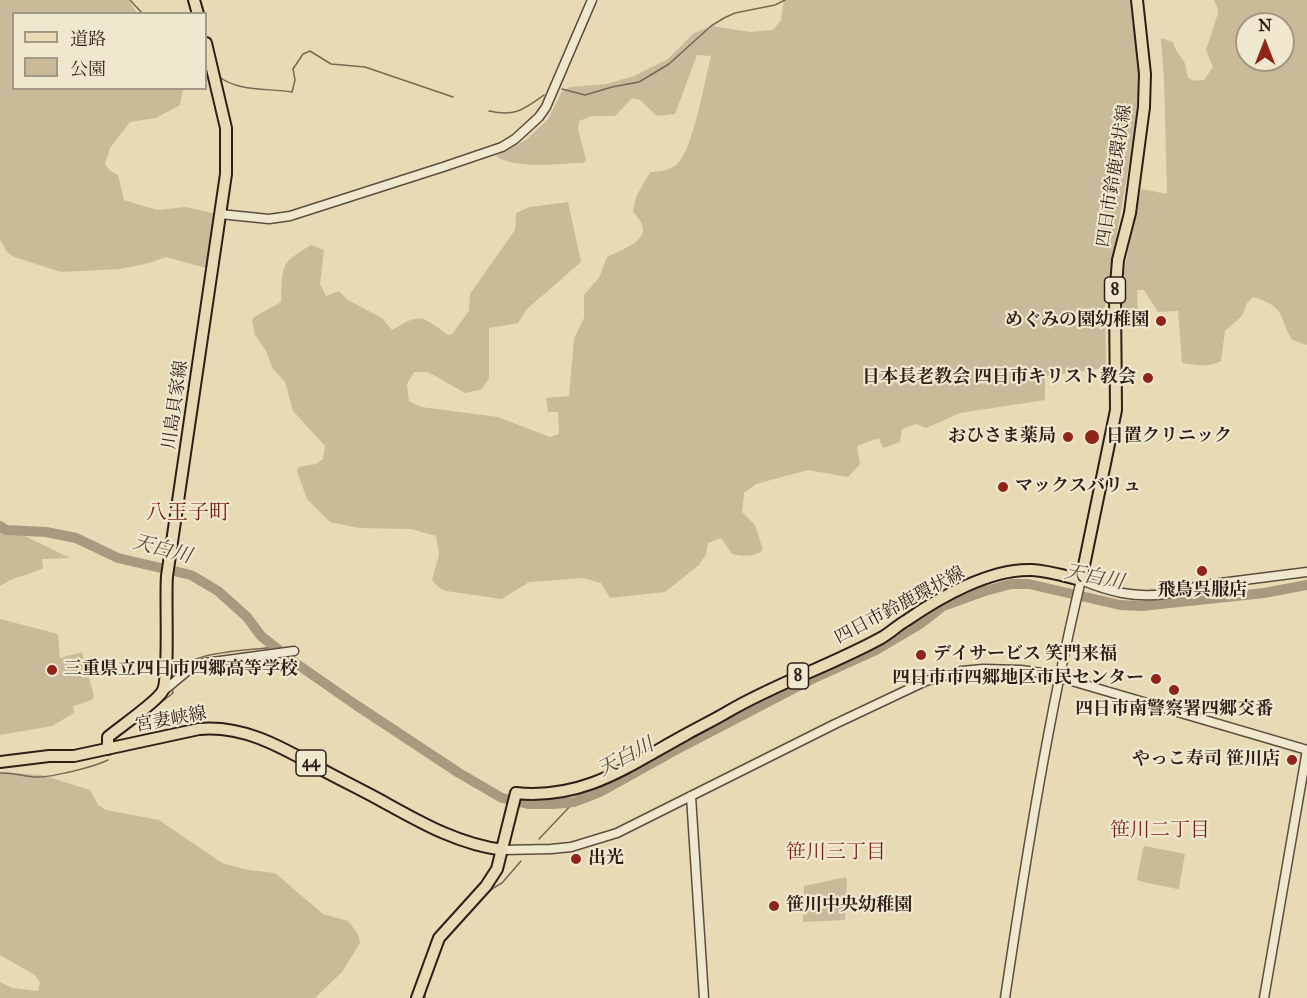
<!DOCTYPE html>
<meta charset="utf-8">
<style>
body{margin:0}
#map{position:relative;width:1307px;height:998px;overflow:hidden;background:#e8dab5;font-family:"IM FELL Great Primer","Noto Serif JP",serif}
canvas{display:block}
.legend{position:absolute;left:12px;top:12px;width:195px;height:78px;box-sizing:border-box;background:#f0e7cf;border:2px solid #a39785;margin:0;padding:8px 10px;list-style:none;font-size:18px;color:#2f1e17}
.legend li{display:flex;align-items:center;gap:12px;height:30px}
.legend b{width:30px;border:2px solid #a39785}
.north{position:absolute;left:1235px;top:12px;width:60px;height:60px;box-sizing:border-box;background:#f0e7cf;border:2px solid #a39785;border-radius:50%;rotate:0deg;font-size:16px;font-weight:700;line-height:24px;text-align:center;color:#2f1e17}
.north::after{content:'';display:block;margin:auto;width:21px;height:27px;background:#8f2418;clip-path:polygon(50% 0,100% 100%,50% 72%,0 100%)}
</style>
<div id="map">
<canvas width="1307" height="998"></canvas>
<ul class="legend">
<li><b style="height:8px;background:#e8dab5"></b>道路</li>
<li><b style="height:16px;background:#c9ba9a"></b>公園</li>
</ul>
<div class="north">N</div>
</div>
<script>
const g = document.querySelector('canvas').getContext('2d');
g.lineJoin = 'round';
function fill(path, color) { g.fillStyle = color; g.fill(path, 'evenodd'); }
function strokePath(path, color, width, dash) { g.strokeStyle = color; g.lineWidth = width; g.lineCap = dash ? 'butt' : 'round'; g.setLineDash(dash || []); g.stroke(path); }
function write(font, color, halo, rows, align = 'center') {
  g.font = font + ' "IM FELL Great Primer","Noto Serif JP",serif'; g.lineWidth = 4.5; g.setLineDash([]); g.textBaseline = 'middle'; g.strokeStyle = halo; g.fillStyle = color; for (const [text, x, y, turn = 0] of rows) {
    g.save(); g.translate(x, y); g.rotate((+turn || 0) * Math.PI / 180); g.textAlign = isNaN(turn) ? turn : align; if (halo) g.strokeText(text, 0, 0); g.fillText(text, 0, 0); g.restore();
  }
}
const green = new Path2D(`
 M0,0H129L137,13L14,14V88L183,89L180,105L156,118L130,122L110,148L105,164L110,171L118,175L124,200L157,210L185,207L217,214L206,268L166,257L149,263L120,269L61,272L14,257L7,252L0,240Z
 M784,0H1130L1140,69L1139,107L1105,302L1106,368L1045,376V400L960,413L926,428L916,424L902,429L900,442L883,448L879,438L857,446L860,464L848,477L808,470L756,484L744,493L742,512L755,525L763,550C754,558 742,556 732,554L721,538L708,543L706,554L699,565L665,592L610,598L601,583L583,578L529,582L502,599L446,591L438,587L432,580L439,555L436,536L411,529L359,528L330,522L307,499L297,471L299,467L316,464L323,459L325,446L293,411L285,382L273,369L266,351L255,335L252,321L254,317L281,302C283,266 278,265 311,245L324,250L320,284L326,296L339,291L348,300L382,318L392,330C421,312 422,316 448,335L452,334L469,311L470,294L515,230L516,213L530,207L568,202L581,262L526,310L518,323L489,328V378L482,389L465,393L428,372H414L407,384L409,401L421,407L498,417L550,437L559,434L558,412H548L546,398L569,396L574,339L584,318V295L599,278L607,257C618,251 645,243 643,228C642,222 636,216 633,211L636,197L650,172C661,171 669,171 677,164C693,151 705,79 711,56L697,55L675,114L657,116L640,100L632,98L615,116H592L579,121L578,129L586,160L583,163C560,163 514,170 496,156L526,140L548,119L562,91L570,87L607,84L634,76L668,59L694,33L712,26L750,32L773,30L781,20Z
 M1214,0H1307V345L1292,340C1278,315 1286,307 1253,297L1247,303L1242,316L1225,331L1221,361C1208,368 1196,365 1182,363L1178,311L1158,312L1144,290H1137L1138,313H1122L1121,286L1141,189L1167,194L1164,78L1161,38L1173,42C1176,52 1178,52 1183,60C1191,72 1180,83 1204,80L1213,67L1206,50L1218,13V9ZM1247,24H1283V60H1247Z
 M0,528L27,537L70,558L42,559L43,568C28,576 16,575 0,586Z
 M0,619L58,634L60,658L82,652L94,696L92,700L73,706L74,713L52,726L0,735Z
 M0,772L42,775L90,790L98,805L106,810L159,820L222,863L248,870L275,873L323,914L348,921L358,934L360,943L342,972L315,998H0V982L12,988L38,991L40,983L35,975L0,955Z
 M1145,846L1185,854L1179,888L1177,889L1139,881L1137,879L1143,848Z
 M846,877L847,879L845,920L803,922L804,886Z`);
const stream = new Path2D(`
 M130,0L143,14
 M218,76C238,92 267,88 292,92L295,80L293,69L303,54L310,51L331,64L365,67L453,97
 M562,89L585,95L612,87L639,82L669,64L711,26L724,18L735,13L775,5L785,0
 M489,111C515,117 523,110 544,95
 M171,678C185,650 246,651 275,647
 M122,733L173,693L172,689
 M0,773C13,772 25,777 38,777C53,777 94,767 108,760
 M539,839L574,802
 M490,890L502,883L521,861
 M425,998V990`);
const river = new Path2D(`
 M0,526L6,530L46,532L76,538L118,558L191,575L218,591L247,617L261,636L294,662L356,705L459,773L502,798L528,804H554L574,802L602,791L683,746L810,680L876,650L920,624L943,606L985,591L1011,584H1029L1120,605L1142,606L1264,593L1307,585`);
const minor = new Path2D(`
 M220,214L269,219L290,216L443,167L502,147L515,139L539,117L546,107L592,0
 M162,692L191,668L205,663L294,651
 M691,796L704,998
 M503,850L551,849L571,847L617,833L835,724L926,681L961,671L983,669L1021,670L1048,674L1307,750L1264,998
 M1005,998C1026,858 1048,718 1081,580C1110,592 1134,598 1165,594C1177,592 1187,591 1197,586L1307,572`);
const major = new Path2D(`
 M194,0L198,14
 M108,749V737C120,727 155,703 162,692C170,681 165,598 167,576L226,174V128L206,43
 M0,762L49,756H74L199,729C244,725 281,747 319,768C339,779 360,789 380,800C420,822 457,844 503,850
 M417,998L439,938L486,886L497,869L516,793C584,800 628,766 685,735C699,727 714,720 729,711C777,683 832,665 881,638C890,633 898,625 907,620C940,597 991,568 1032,570C1049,571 1065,576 1081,580L1116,410L1115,298L1118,260L1130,213L1144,107L1145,74L1137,0`);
const markers = [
 [1161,321,6,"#8f2418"],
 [1148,378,6,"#8f2418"],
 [1068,437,6,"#8f2418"],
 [1092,437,8,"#8f2418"],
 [1003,487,6,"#8f2418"],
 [1202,571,6,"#8f2418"],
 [921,655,6,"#8f2418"],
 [52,670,6,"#8f2418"],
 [1156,679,6,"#8f2418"],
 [1174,690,6,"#8f2418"],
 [1292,760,6,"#8f2418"],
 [576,859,6,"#8f2418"],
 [774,906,6,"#8f2418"]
];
const shields = [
 [1115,290,21],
 [798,676,21],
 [311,763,30]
];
const shieldNames = [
 ["8",1115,290],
 ["8",798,676],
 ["44",311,763]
];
const streetNames = [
 ["四日市鈴鹿環状線",1115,176,-81],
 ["川島貝家線",176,405,-82],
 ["四日市鈴鹿環状線",900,606,-28],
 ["宮妻峡線",171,720,-10]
];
const poiNames = [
 ["めぐみの園幼稚園",1149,321,"right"],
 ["日本長老教会 四日市キリスト教会",1136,378,"right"],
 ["おひさま薬局",1056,437,"right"],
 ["日置クリニック",1106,437],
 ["マックスバリュ",1015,487],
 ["飛鳥呉服店",1202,591,"center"],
 ["デイサービス 笑門来福",933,655],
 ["三重県立四日市四郷高等学校",64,670],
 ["四日市市四郷地区市民センター",1144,679,"right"],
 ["四日市南警察署四郷交番",1174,710,"center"],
 ["やっこ寿司 笹川店",1280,760,"right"],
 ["出光",588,859],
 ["笹川中央幼稚園",786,906]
];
const waterNames = [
 ["天白川",162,550,15],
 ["天白川",1094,578,11],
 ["天白川",626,758,-28]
];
const neighbourhoodNames = [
 ["笹川二丁目",1160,831],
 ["笹川三丁目",836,853]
];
const quarterNames = [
 ["八王子町",188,514]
];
fill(green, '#c9ba9a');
strokePath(stream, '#786855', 1.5);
strokePath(river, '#a99a7f', 10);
strokePath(minor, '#5d4d3e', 11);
strokePath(major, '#2f1e17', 14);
strokePath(minor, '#f0e7cf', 8);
strokePath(major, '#e8dab5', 10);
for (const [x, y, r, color] of markers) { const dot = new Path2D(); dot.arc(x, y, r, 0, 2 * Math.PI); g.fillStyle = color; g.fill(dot); strokePath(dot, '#f0e7cf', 2); }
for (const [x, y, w] of shields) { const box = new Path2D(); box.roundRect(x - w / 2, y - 13, w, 26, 4.5); g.fillStyle = '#f0e7cf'; g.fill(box); strokePath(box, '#2f1e17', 1.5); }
write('bold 16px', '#2f1e17', null, shieldNames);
write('18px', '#2f1e17', '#f0e7cf', streetNames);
write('bold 18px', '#2f1e17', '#f0e7cf', poiNames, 'left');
write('italic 20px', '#5a493b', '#f0e7cf', waterNames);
write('20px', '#7a1f14', '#f0e7cf', neighbourhoodNames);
write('21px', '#7a1f14', '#f0e7cf', quarterNames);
</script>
